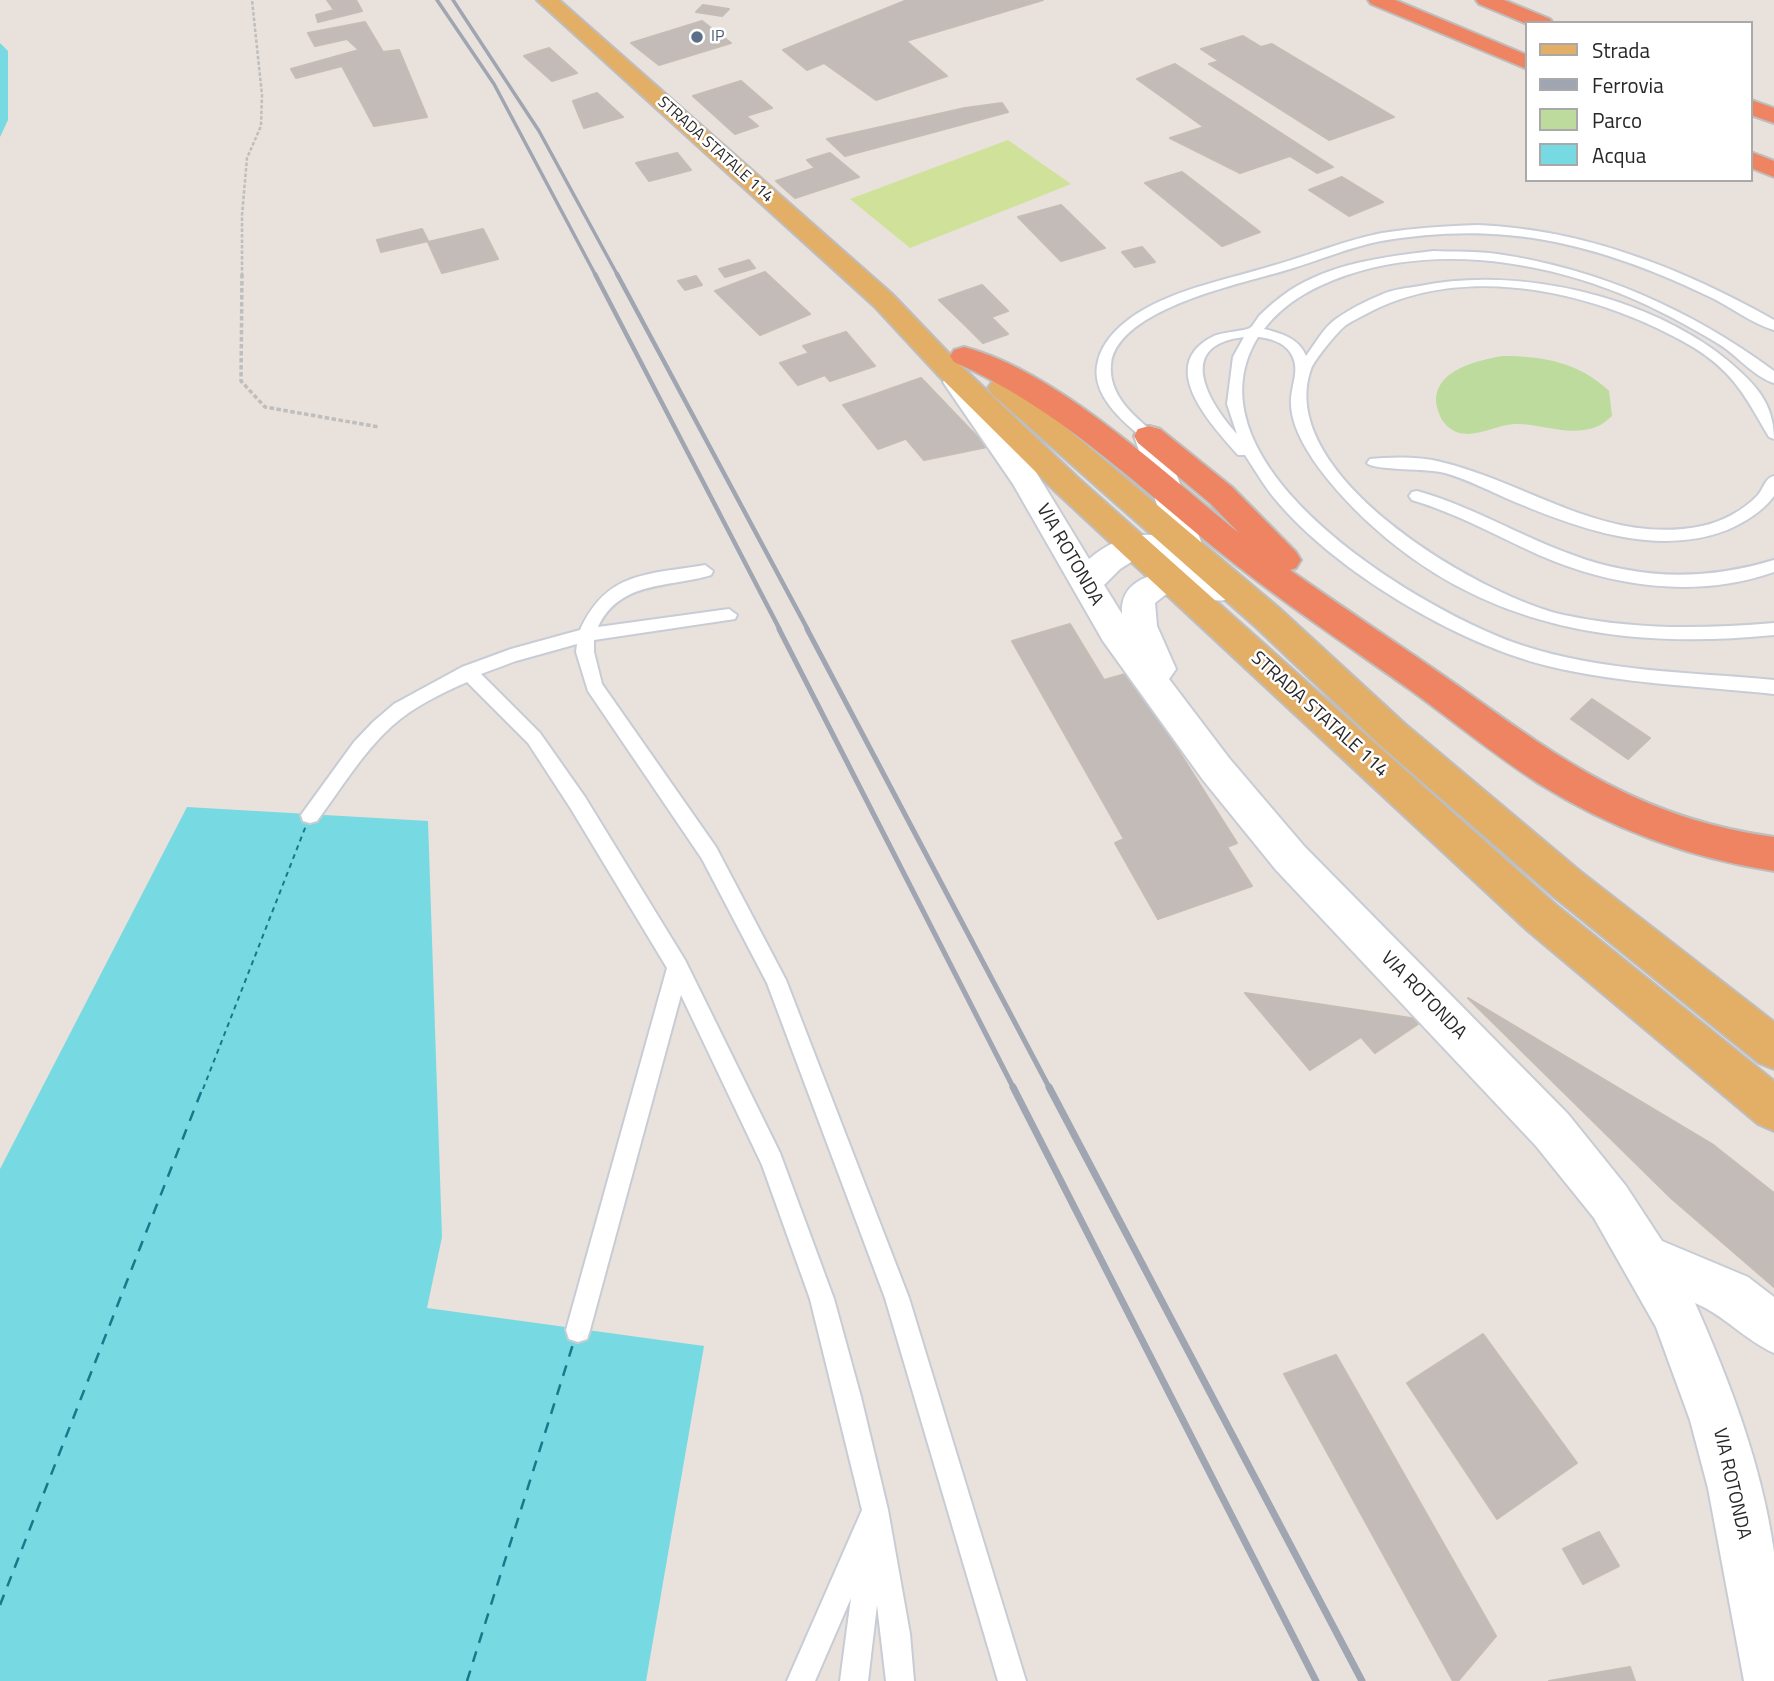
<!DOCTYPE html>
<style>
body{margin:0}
#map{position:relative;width:1774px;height:1681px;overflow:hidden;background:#e9e1db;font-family:"Titillium Web",sans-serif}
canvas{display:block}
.legend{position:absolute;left:1525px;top:21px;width:228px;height:161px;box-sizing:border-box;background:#fff;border:2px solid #a9a9a9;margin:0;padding:9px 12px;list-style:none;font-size:21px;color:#282828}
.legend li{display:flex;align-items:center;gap:14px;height:35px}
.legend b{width:35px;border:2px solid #a9a9a9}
</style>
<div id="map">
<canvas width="1774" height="1681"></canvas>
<ul class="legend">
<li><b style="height:9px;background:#e3af67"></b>Strada</li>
<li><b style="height:9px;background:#9fa5b1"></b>Ferrovia</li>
<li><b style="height:19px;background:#bddb9c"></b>Parco</li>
<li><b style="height:19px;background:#77dae2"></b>Acqua</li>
</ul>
</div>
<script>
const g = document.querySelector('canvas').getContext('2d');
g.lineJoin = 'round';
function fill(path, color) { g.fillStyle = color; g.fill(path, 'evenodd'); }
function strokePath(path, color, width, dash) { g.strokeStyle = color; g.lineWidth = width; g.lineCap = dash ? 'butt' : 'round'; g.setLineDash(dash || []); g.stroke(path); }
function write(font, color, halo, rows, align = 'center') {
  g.font = font + ' "Titillium Web",sans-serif'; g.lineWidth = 5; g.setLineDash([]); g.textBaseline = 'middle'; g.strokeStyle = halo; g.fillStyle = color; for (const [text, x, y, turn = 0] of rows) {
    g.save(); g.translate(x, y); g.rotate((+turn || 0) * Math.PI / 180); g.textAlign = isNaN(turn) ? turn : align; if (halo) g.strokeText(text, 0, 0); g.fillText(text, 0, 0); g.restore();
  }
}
const green = new Path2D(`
 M1502,356C1542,356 1579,362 1609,391L1612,416C1604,423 1599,427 1589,429C1564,435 1539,423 1514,424C1495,425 1468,442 1451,429C1443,424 1439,415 1437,407C1430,371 1476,361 1502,356Z`);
const pitch = new Path2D(`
 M1008,140L1071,184L910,248L850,199Z`);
const water = new Path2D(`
 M0,43L8,51V120L0,137Z
 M187,807L428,821L442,1237L427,1308L704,1346L646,1681H0V1169Z`);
const ferryFar1 = new Path2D(`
 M203,1089L307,823`);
const ferry = new Path2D(`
 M0,1605L203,1087
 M467,1681L574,1341`);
const building = new Path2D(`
 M327,0H356L362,11L318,22L316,15L334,10Z
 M907,0H1043L906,41L947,76L876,100L824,63L807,70L783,50Z
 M703,5L729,9L722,16L696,12Z
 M702,21L731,43L659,65L631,43Z
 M365,22L383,52L399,50L427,117L374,126L342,66L296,78L291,69L359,50L347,39L315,46L308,33Z
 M1243,36L1261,47L1272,44L1394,117L1329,140L1209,64L1219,61L1201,49Z
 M549,48L577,73L552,81L524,56Z
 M1175,64L1333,167L1317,173L1290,156L1240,173L1170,138L1204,127L1137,79Z
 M741,81L772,108L746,116L758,126L735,134L693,96Z
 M597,93L623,117L584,128L573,101Z
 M1002,103L1008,112L845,156L827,139L965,108Z
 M677,153L691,170L649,181L636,163Z
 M830,153L859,177L795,198L776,181L815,168L807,160Z
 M1182,172L1260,232L1222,246L1145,183Z
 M1342,177L1383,202L1349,216L1309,190Z
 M1061,205L1105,248L1061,261L1018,217Z
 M422,229L428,241L381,252L377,240Z
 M483,229L498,259L442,273L428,242Z
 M1142,247L1155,262L1135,267L1122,252Z
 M749,260L755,268L725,277L719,269Z
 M765,272L810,314L760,335L715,291Z
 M696,276L702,285L685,290L678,281Z
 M982,285L1008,311L966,326L939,300Z
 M991,317L1008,334L983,343L966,326Z
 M846,332L875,366L830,381L825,375L798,385L780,363L809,353L803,346Z
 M921,378L987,447L924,460L870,396Z
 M870,396L905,439L878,449L843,405Z
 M1070,624L1104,680L1129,673L1237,843L1227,847L1252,886L1158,919L1115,843L1124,839L1012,641Z
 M1592,699L1650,738L1628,759L1571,719Z
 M1245,993L1424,1020L1375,1053L1361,1037L1310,1070Z
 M1468,998L1712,1144L1774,1193V1287L1671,1198Z
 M1483,1334L1577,1463L1497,1519L1407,1383Z
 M1336,1355L1496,1636L1458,1681H1453L1284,1374Z
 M1599,1532L1619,1566L1583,1584L1563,1549Z
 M1630,1667L1635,1681H1549Z`);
const pathFar1 = new Path2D(`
 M242,276V215L247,158L261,126L262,95L252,0`);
const path = new Path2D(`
 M242,274L241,381L265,407L379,427`);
const service = new Path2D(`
 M1478,225C1583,229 1684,269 1774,320V330C1752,324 1730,306 1708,296C1646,266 1577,241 1507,235C1465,231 1422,234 1381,241C1350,247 1320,260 1290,269C1245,283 1117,308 1111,364C1108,395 1133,415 1154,433L1156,436L1154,439H1144C1122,421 1089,393 1098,361C1103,340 1121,324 1138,313C1178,288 1230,279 1275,265C1310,255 1346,240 1382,233C1414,228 1446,226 1478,225Z
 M1433,251C1454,252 1476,251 1497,254C1600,269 1691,310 1774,371V383C1755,377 1738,357 1722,346C1706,336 1688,326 1671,317C1575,266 1452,240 1347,275C1315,286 1286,301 1264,329C1280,333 1299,338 1306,356C1315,344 1324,327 1336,319C1350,309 1368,300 1383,294C1394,289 1408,288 1420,286C1519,266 1648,296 1727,360C1754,383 1774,402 1774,439L1769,437C1746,398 1735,373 1693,347C1600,292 1465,260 1366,314C1360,317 1352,321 1346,325C1338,331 1314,360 1311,369C1273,475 1480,596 1564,615C1633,630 1704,629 1774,623V635C1623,650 1483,629 1368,522C1339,495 1292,444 1291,404C1290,386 1302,369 1290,352C1283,342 1269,338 1258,337C1178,466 1423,612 1521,645C1602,672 1690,672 1774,680V694C1699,686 1622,684 1548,666C1456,643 1336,572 1275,499C1264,486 1255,470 1245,455H1238C1212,425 1154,365 1214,336C1223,332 1245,331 1250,328C1254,325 1257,318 1260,315C1269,306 1279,298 1289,291C1332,263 1384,257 1433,251ZM1244,337L1233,357L1227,404L1237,434C1208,402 1174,345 1244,337Z
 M1383,458C1402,457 1422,457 1441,462C1529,483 1607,546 1702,526C1722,522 1744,510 1758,495C1764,488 1765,478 1774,476V496C1762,512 1745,522 1727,530C1657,557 1580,529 1515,502C1492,492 1469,480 1445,473C1429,468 1374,471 1367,463L1370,459Z
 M1417,491C1471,506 1518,535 1570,554C1638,580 1705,581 1774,560V572C1698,599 1612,587 1539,555C1497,536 1456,513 1412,500L1409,496L1412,492Z
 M705,565L713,571L711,575C669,588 620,580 598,627L729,609L737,615L735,619L594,640V652L602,684L716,847L786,980L909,1298L1026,1681H998L885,1298L767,983L702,859L588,691L576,652L577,644L516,661L481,674L540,733L585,797L685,960L780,1153L834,1299L861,1397L888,1510L910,1634L914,1681H886L877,1605L868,1681H840L851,1598L815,1681H787L862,1510L810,1299L762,1165L681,995L590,1330L587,1339L578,1342L569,1339L566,1330L667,968L571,809L528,743L467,682C440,694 413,707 392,726C362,753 341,789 317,821L310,823L303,821L301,815L354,742L373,722L394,704L462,667L511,649L580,630C607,571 647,575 705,565Z`);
const minor = new Path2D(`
 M957,373L967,376L1036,472L1089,559C1112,540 1138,529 1168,538L1134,436L1138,429L1149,426L1160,429L1203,547L1199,555L1229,581L1234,590L1229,599C1210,604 1202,596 1188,583L1185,590L1165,595L1155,603L1157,626L1176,669L1169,679L1229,758L1304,846L1568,1114L1626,1186L1662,1241L1748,1277L1774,1297V1353C1745,1340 1724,1315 1695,1303C1730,1382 1762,1466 1774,1552C1774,1590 1774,1642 1774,1681H1744L1708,1488L1690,1420L1656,1327L1594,1218L1536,1146L1276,870L1203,780L1103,641L1013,484L943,382L947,376ZM1139,557H1154L1173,569C1147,576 1120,582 1122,614L1104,585L1120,569Z`);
const primary = new Path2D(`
 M537,0H559L892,294L958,363L1077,477L1555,904L1774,1081V1131L1758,1124L1527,930L1055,491L938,375L874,306Z
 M1002,379L1012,382L1280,609L1405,724L1581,872L1774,1022V1069L1759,1063L1553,896L1379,744L1256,627L992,394L988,388L992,382Z`);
const motorway = new Path2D(`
 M1368,0H1395L1527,55V69L1371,4Z
 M1476,0H1504L1550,19L1553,23L1527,24L1479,4Z
 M1751,100L1774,108V123L1751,115Z
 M1751,152L1774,161V177L1751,168Z
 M964,347C1057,371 1164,473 1239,533L1210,503L1138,443L1134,436L1138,429L1149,426L1160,429L1232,487L1296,552L1301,560L1296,568L1290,570L1294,573C1349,612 1406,649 1461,688C1565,763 1643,819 1774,837V871C1689,858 1610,828 1538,783C1493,754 1452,720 1409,689C1344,643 1278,599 1216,549C1132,481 1055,406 954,362L950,356L954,350Z`);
const railFar3 = new Path2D(`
 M437,0L494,84L596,276
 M453,0L539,131L618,276`);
const railFar2 = new Path2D(`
 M595,274L780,630
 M617,274L808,630`);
const railFar1 = new Path2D(`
 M779,629L1014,1089
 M807,629L1050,1089`);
const rail = new Path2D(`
 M1013,1087L1316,1681
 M1049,1087L1362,1681`);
const markers = [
 [697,37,7,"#5c6f8a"]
];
const farServicenames = [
 ["IP",711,37]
];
const farStreetnames = [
 ["STRADA STATALE 114",715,150,42]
];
const streetNames = [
 ["VIA ROTONDA",1069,555,60],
 ["STRADA STATALE 114",1319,715,42],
 ["VIA ROTONDA",1423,996,46],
 ["VIA ROTONDA",1731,1484,77]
];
fill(green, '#bddb9c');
fill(pitch, '#d0e299');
fill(water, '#77dae2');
strokePath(ferryFar1, '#19798b', 2, [5, 4.5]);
strokePath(ferry, '#19798b', 2.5, [11, 9]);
fill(building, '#c2bbb8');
strokePath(building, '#c4bcb5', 2);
strokePath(service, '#c7ccd5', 4);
strokePath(minor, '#c7ccd5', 4);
strokePath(primary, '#bebebe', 4);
strokePath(motorway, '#bebebe', 4);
strokePath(pathFar1, '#bebebe', 2.5, [3.5, 2]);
strokePath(path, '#bebebe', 3.5, [4.5, 2.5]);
fill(service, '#fff');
fill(minor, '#fff');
fill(primary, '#e3af67');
fill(motorway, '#ee8461');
strokePath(railFar3, '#9fa5b1', 3.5);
strokePath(railFar2, '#9fa5b1', 4.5);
strokePath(railFar1, '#9fa5b1', 5);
strokePath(rail, '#9fa5b1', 7);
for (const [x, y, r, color] of markers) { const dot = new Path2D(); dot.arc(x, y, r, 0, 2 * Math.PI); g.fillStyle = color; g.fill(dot); strokePath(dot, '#fff', 2.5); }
write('16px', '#4e5e75', '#fff', farServicenames, 'left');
write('16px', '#282828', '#fff', farStreetnames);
write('19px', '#282828', '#fff', streetNames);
</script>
